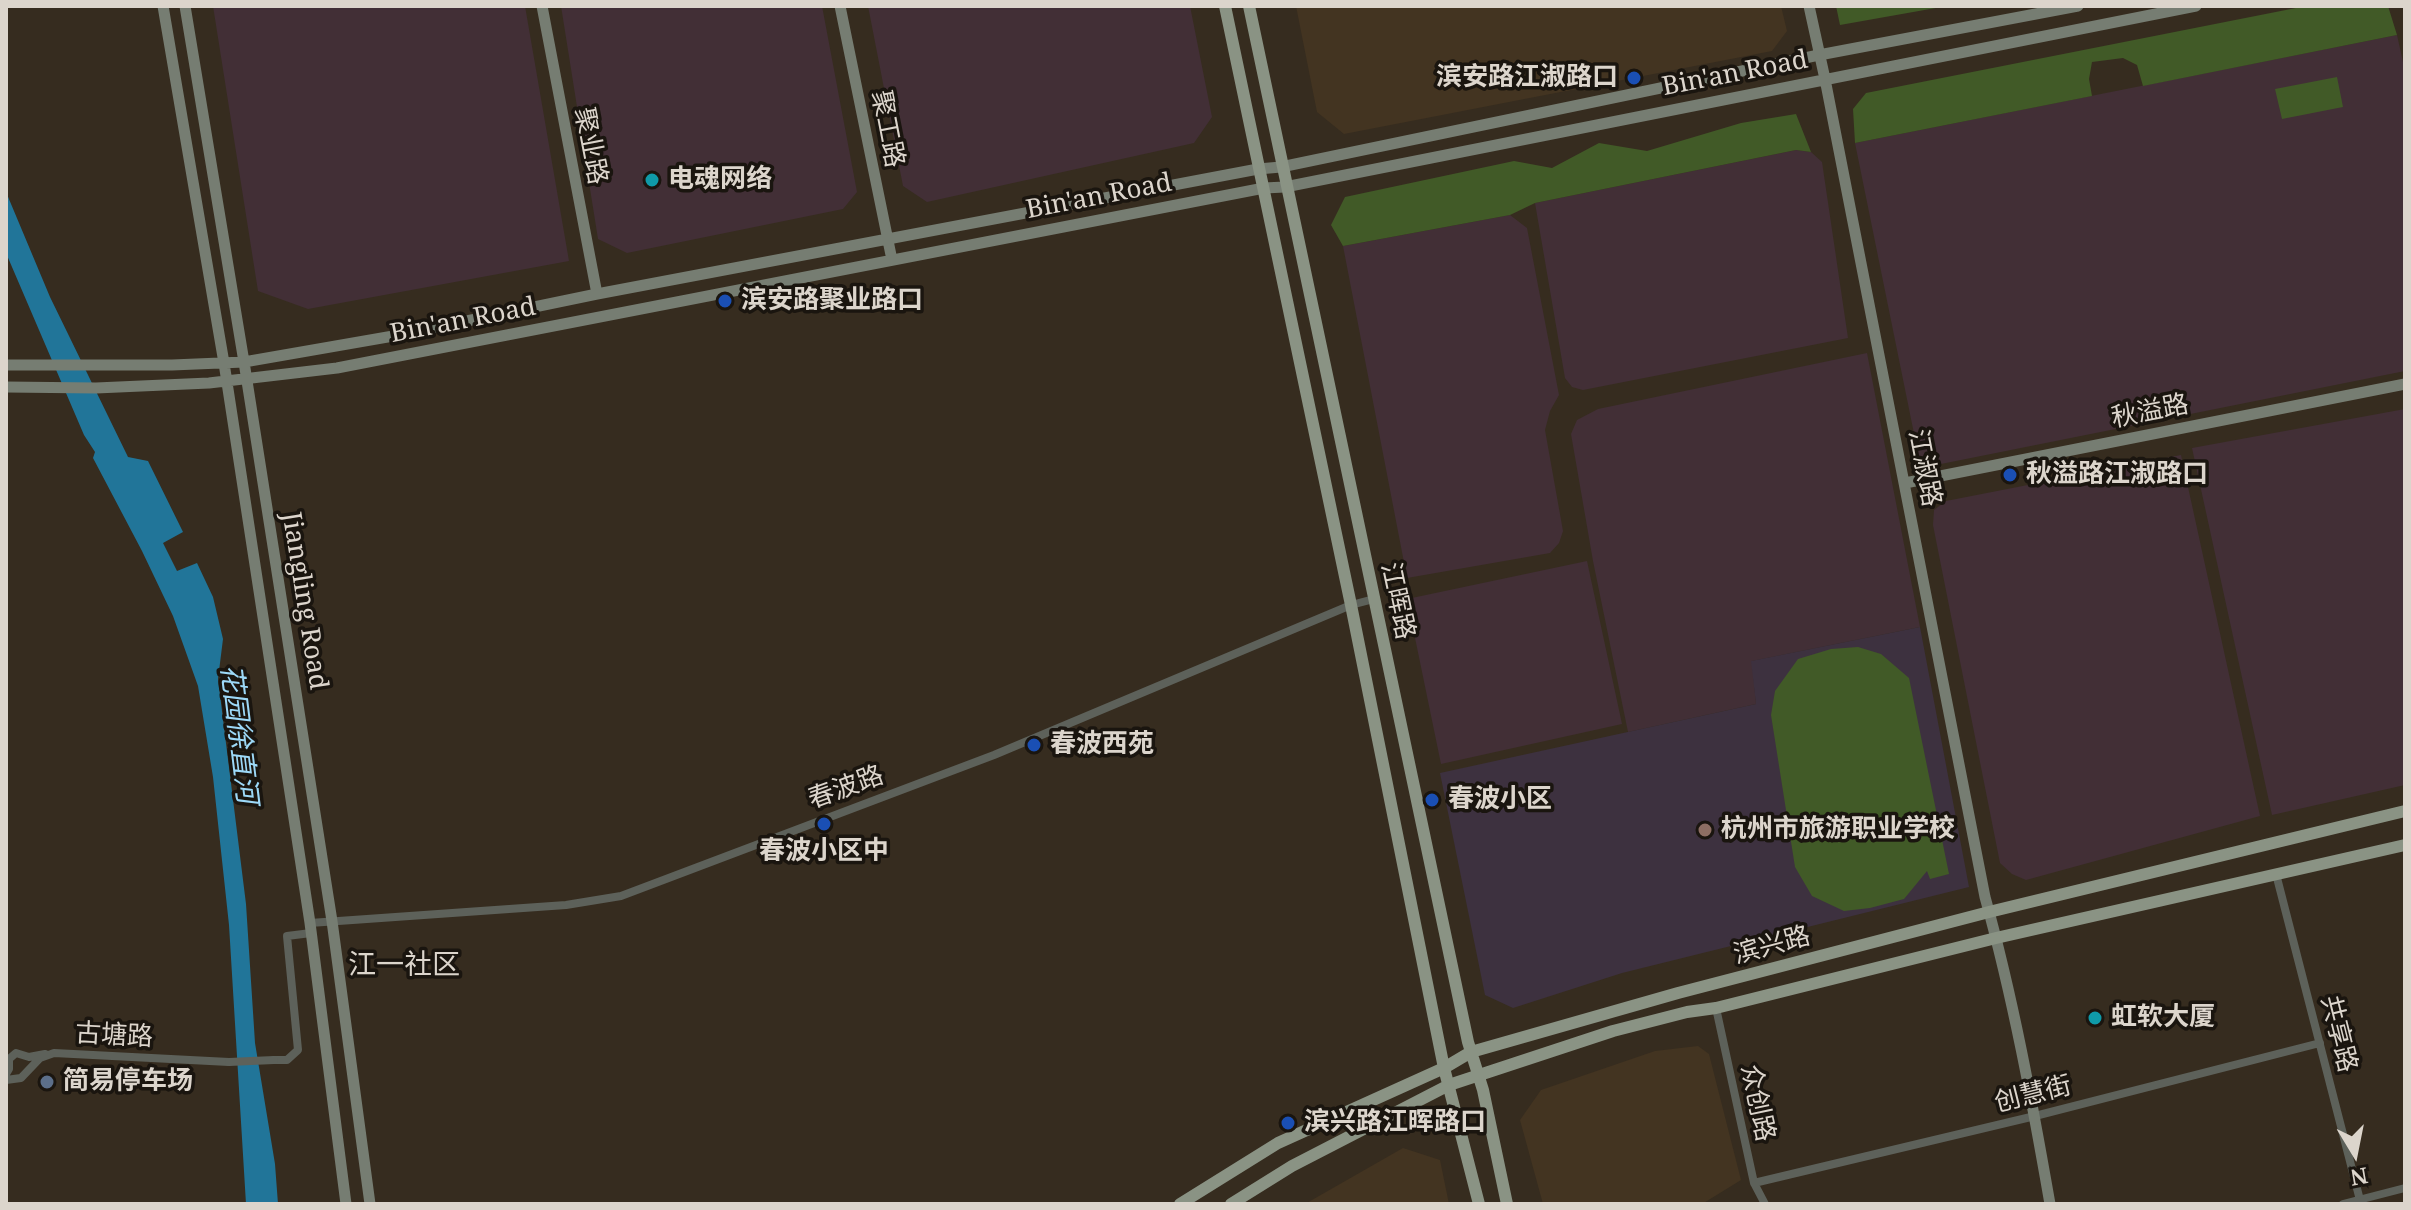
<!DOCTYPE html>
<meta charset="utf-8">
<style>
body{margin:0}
#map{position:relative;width:2411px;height:1210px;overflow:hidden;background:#362c1f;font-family:"Noto Serif",serif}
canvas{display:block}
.frame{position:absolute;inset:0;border:8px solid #dcd5cc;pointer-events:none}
.north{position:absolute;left:2315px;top:1114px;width:80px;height:80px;-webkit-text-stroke:6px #1a150f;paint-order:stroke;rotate:170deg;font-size:22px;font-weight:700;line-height:32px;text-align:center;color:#dcd5cc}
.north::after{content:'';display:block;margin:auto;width:28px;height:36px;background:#dcd5cc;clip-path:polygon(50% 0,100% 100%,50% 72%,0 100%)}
</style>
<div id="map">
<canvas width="2411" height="1210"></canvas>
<div class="frame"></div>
<div class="north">N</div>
</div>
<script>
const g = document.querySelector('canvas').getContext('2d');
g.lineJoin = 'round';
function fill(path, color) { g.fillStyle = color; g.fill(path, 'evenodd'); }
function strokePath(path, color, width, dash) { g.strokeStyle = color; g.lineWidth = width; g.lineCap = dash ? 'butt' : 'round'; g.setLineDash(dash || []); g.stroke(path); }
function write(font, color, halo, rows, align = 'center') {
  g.font = font + ' "Noto Serif","Noto Sans SC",serif'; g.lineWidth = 7; g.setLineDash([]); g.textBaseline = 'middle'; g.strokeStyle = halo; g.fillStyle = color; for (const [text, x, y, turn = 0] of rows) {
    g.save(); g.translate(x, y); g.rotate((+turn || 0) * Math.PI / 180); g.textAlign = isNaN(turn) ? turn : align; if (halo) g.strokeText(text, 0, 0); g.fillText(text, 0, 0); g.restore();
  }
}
const built = new Path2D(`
 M1296,6H1781L1787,31L1772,51L1344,134L1317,112Z
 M1698,1046L1709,1054L1741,1180L1702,1204H1543L1520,1120L1541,1090L1655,1051Z
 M1403,1148L1440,1160L1449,1204H1305Z`);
const industrial = new Path2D(`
 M213,6H525L569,261L308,309L258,291Z
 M561,6H822L857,192L843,209L627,253L598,239Z
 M868,6H1190L1212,117L1194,143L927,202L903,186Z
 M2397,35L2405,71V371L1921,468L1855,143Z
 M1796,150L1811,152L1822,162L1848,338L1583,390L1572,387L1565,378L1535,203Z
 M1510,215L1527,228L1559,395L1550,411L1545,430L1563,531L1559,543L1550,553L1407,578L1343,246Z
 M1867,353L1920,627L1752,661L1756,704L1628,732L1593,561L1571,434L1577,420L1598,409Z
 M2405,409V785L2272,815L2192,448Z
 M2181,455L2260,816L2026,880L2012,874L2000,863L1933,525L1934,510L1946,501Z
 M1587,561L1622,724L1441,764L1407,599Z`);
const education = new Path2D(`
 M1920,627L1969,887L1622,973L1513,1008L1485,995L1440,773L1756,704L1751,661Z`);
const green = new Path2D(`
 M1836,6H1947L1840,25Z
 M2306,6H2388L2397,35L2143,86L2137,65L2123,58L2092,62L2089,79L2092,96L1855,143L1853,109L1866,93Z
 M2337,77L2343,107L2282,119L2275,89Z
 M1796,114L1811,152L1796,150L1535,203L1510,215L1343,246L1331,225L1345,197L1514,161L1552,168L1599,143L1647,151L1741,123Z
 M1858,647L1881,654L1909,678L1949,874L1930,879L1927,871L1904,899L1870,908L1844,911L1812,896L1795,867L1771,715L1775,691L1798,659L1831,649Z`);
const water = new Path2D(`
 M6,192L50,297L128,457L148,461L183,532L163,543L177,571L197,563L213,597L223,639L218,679L246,904L255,1043L275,1164L278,1204H246L229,925L213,777L198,686L173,616L142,551L93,458L95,452L84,435L6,253Z`);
const street = new Path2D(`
 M2276,874L2361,1204
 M310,923L566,905L621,896L994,755L1351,605L1374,599
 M1716,1008L1754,1183L1765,1204
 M274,1060H287L298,1050L287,936L311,933
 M6,1074L9,1069V1059L16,1053L29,1057L45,1054
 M6,1080L21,1078L40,1058L54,1053L229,1062
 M1754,1183L2035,1116L2320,1043
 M2343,1204L2405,1188`);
const secondary = new Path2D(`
 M163,6L224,363L310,923L346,1204
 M185,6L244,362L332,921L370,1204
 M542,6L597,294
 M840,6L892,260
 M1809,6L1825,79L1985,897C2013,998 2032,1101 2050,1204
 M6,365H172L244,362L399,335L597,294L1258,169L1281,167L1819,55L2078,6
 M6,387L96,388L209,383L337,368L1264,188L1285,187L2196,6
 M1905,483L2405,384`);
const primary = new Path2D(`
 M1225,6L1351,605L1444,1068L1479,1204
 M1249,6L1468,1042L1483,1090L1507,1204
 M1180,1204L1278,1143L1444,1068L1471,1052L1678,993L1989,912L2405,811
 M1231,1204L1292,1166L1449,1085L1613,1031L1687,1012L1716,1008L1996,938L2405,845`);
const streetBridge = new Path2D(`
 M229,1062L274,1060`);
const markers = [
 [1634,78,8,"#1a4fb4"],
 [652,180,8,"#0f9aa8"],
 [725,301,8,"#1a4fb4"],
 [2010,475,8,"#1a4fb4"],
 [1034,745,8,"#1a4fb4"],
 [1432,800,8,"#1a4fb4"],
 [824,824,8,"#1a4fb4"],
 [1705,830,8,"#8d6e63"],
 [2095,1018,8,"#0f9aa8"],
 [47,1082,8,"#5c6f8a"],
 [1288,1123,8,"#1a4fb4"]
];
const streetNames = [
 ["Bin'an Road",1735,74,-11],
 ["聚工路",887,129,79],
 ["聚业路",590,146,79],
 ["Bin'an Road",1099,197,-11],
 ["Bin'an Road",463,321,-11],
 ["秋溢路",2150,412,-11],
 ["江淑路",1924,468,79],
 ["Jiangling Road",304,601,81],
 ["江晖路",1397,601,78],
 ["春波路",846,788,-20],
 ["滨兴路",1772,946,-15],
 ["共享路",2338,1034,76],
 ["古塘路",114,1036,3],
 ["创慧街",2033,1095,-14],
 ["众创路",1757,1103,78]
];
const poiNames = [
 ["滨安路江淑路口",1618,78,"right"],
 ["电魂网络",668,180],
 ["滨安路聚业路口",741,301],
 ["秋溢路江淑路口",2026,475],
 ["春波西苑",1050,745],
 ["春波小区",1448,800],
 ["杭州市旅游职业学校",1721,830],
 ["春波小区中",824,852,"center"],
 ["虹软大厦",2111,1018],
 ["简易停车场",63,1082],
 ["滨兴路江晖路口",1304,1123]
];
const waterNames = [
 ["花园徐直河",238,734,83]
];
const neighbourhoodNames = [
 ["江一社区",404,966]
];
fill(built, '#433421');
fill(industrial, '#422f36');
fill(education, '#3d313f');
fill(green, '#415a27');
fill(water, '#217599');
strokePath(street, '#5d615a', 8);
strokePath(secondary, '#767d72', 11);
strokePath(primary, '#8a9384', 12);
strokePath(streetBridge, '#5d615a', 8);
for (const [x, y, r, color] of markers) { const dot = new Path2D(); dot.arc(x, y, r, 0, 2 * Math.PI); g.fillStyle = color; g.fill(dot); strokePath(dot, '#1a150f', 3); }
write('26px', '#dcd5cc', '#1a150f', streetNames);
write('bold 26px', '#dcd5cc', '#1a150f', poiNames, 'left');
write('italic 28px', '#9dd9f8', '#1a150f', waterNames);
write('28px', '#dcd5cc', '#1a150f', neighbourhoodNames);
</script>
